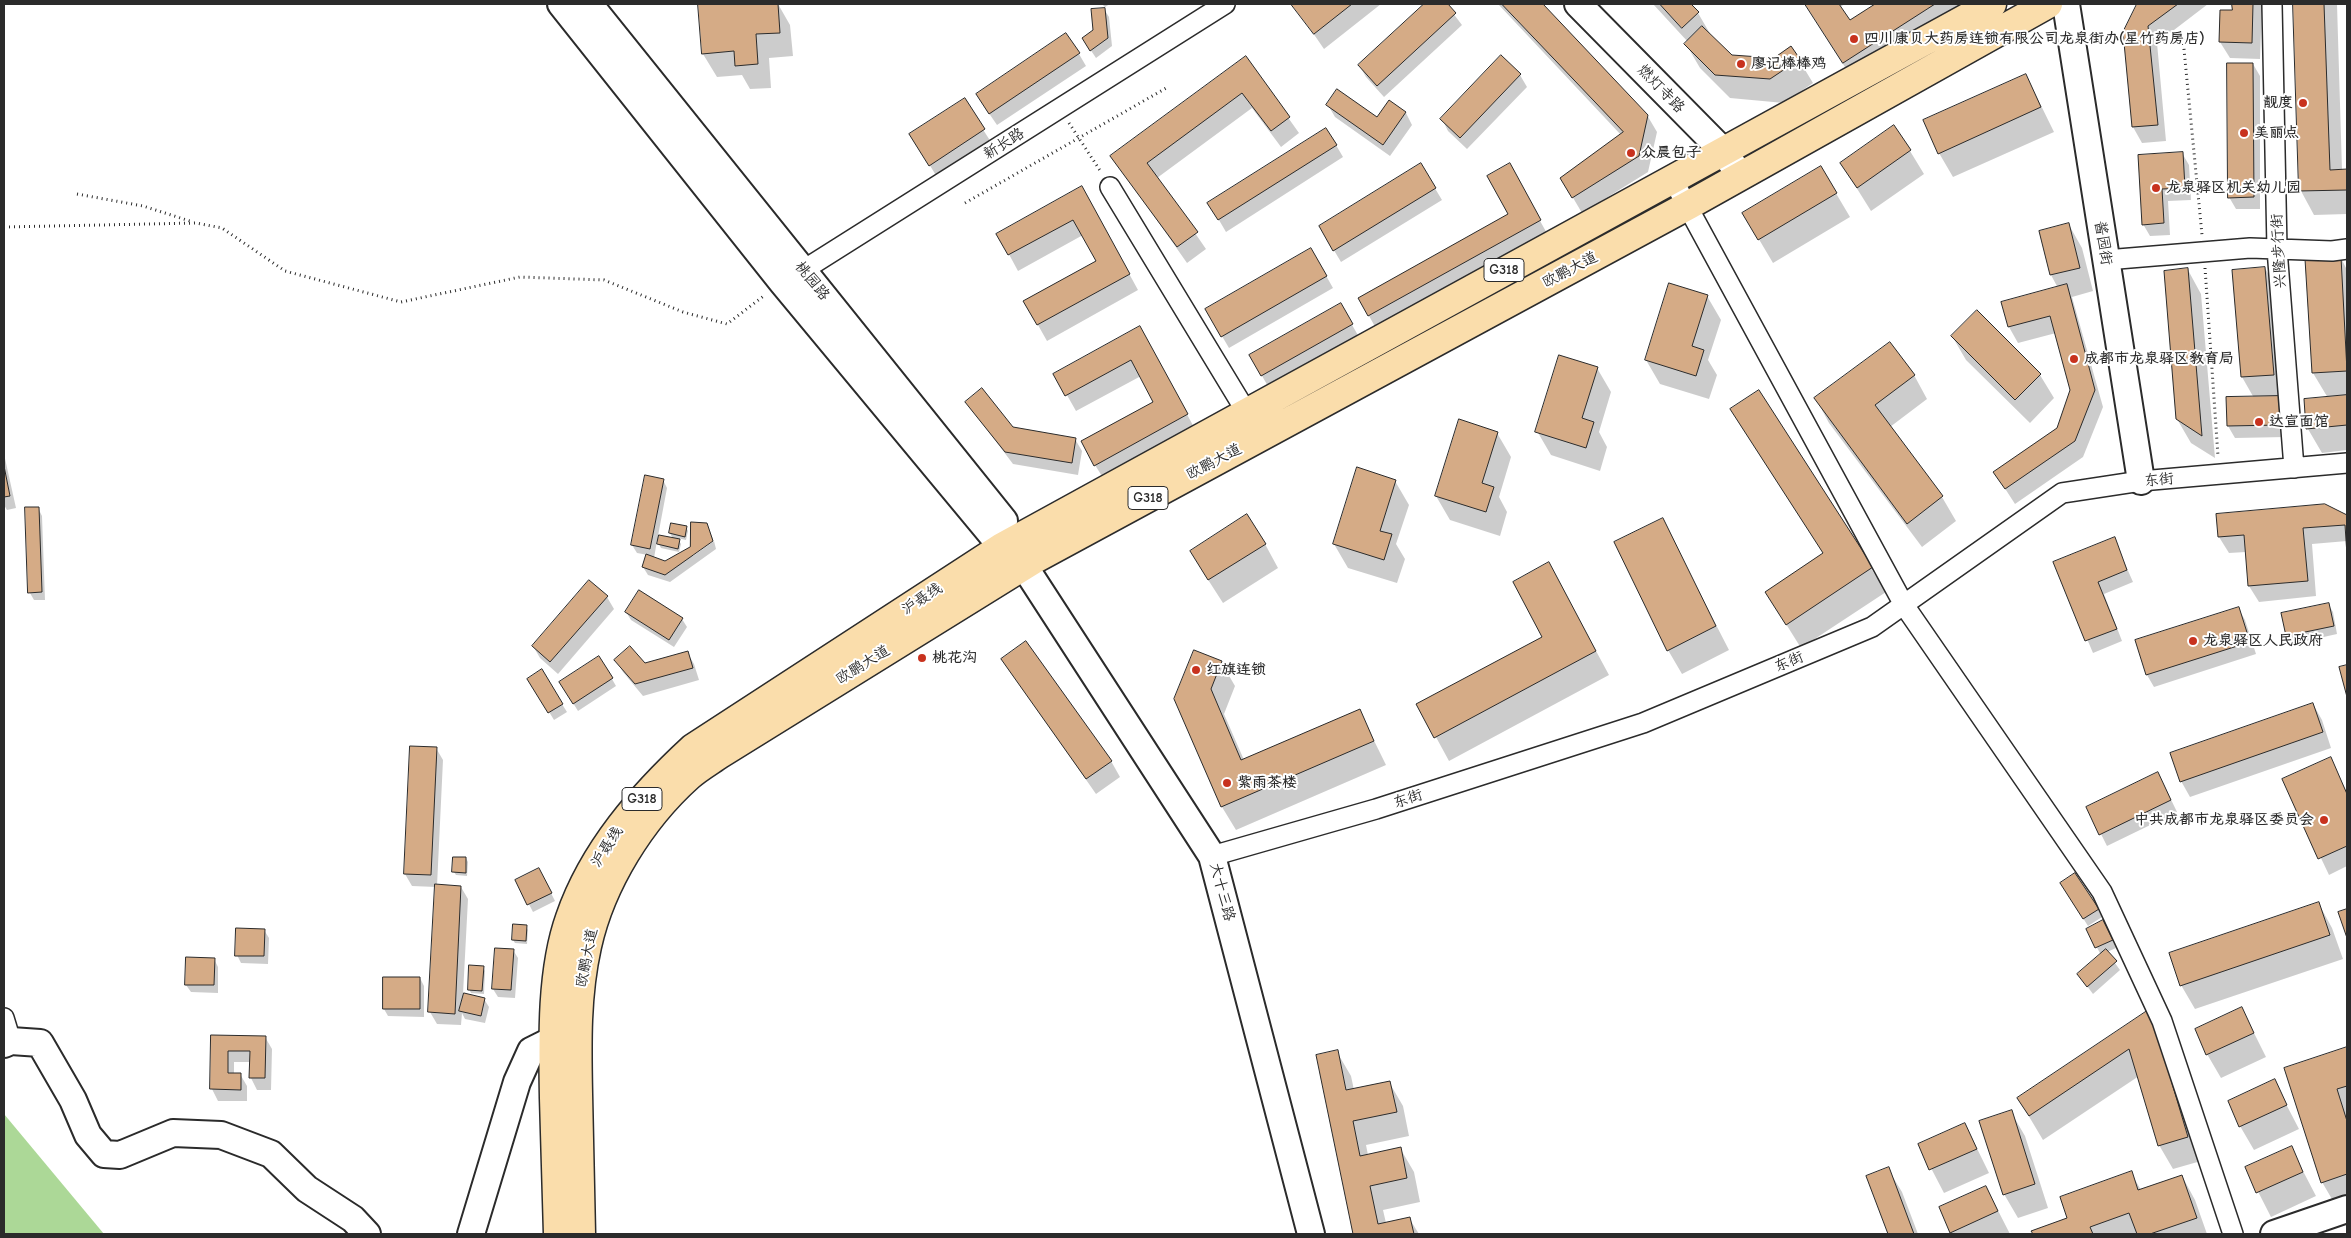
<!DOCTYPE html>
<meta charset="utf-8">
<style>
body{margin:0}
#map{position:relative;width:2351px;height:1238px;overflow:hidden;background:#fff;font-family:"Comic Neue",sans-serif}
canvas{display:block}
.frame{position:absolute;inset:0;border:5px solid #2b2b2b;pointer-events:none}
</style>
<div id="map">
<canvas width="2351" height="1238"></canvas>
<div class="frame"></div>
</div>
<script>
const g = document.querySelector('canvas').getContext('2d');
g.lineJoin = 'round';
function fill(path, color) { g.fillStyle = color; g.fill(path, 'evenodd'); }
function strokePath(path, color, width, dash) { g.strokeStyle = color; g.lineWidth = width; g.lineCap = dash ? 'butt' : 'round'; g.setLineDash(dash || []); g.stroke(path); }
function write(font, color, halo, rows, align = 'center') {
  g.font = font + ' "Comic Neue","LXGW WenKai TC",sans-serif'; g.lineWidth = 4; g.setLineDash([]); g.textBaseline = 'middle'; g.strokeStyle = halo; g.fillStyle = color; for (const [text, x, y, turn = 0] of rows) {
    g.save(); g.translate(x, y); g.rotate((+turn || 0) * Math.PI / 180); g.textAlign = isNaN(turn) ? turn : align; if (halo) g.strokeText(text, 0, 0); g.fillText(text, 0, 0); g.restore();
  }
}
const green = new Path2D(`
 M4,1114L104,1234H4Z`);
const shadow = new Path2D(`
 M699,4H778L790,25L793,56L769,58L771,88L750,89L742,75L717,77L703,54Z
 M1102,4H1110L1105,7Z
 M1293,4H1381L1324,49Z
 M1426,4H1446L1462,25L1384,97L1366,77L1359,65Z
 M1498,4H1541L1647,115L1657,132L1648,172L1582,213L1562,179L1621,135Z
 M1653,4H1689L1698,13L1712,37L1731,57L1799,60L1813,83L1784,103L1730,98L1700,68L1686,44L1688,42Z
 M1805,4H1845L1840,7L1849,22L1877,4H1986L1857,86Z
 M2138,4H2208L2157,43L2166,141L2142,143L2133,127L2124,32Z
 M2233,4H2262L2260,59L2230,58L2220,42L2233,11Z
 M2294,4H2337L2342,170H2347V214L2314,215L2301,191Z
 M1104,9L1109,17L1112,46L1096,58L1088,46Z
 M1079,54L1086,66L997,125L984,106Z
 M1245,57L1299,133L1281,147L1252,108L1157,178L1206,249L1187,263L1112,156Z
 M2253,64L2260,76V209H2236L2229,197Z
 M1520,75L1527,87L1467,149L1448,131L1442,119Z
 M2026,75L2054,132L1953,177L1939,153Z
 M964,100L991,142L937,177L918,146Z
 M1328,105L1377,119L1406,113L1412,125L1390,156L1335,117Z
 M1336,145L1343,157L1226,232L1209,203Z
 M1910,151L1924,174L1871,211L1841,163Z
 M2182,153L2189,165L2191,200L2168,201L2170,235L2150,236L2143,224L2139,156Z
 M1421,165L1442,200L1341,262L1320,227Z
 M1509,165L1549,237L1378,332L1359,298L1510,214Z
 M1821,168L1850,217L1773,263L1744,214Z
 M1091,204L1138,290L1047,341L1025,302L1097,262L1083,235L1018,271L998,234Z
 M2069,225L2082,248L2093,291L2072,297L2103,407L2083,457L2015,504L1995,473L2058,429L2071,390L2056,333L2018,343L2009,327L2003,303L2058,288L2051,275Z
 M1311,249L1333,288L1229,348L1206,309Z
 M2341,258L2347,270V450L2322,453L2308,429L2328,398L2313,373Z
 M2265,268L2278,292L2286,437L2235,438L2228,426L2227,398H2254L2242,377L2233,271Z
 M2188,270L2201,294L2215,458L2191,443L2177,419Z
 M1707,296L1721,320L1708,360L1717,375L1709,399L1660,384L1646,360Z
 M1340,304L1359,337L1269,388L1250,355Z
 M1952,336L2040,375L2054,398L2030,423L1966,360Z
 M1149,344L1196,431L1105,481L1095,465L1155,402L1141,376L1076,411L1055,374Z
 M1597,368L1611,392L1599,432L1607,447L1600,471L1551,455L1537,431Z
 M1914,375L1927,399L1890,427L1942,497L1956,521L1922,547L1829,423L1816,399Z
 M1759,392L1886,592L1801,648L1766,592L1824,554L1746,433Z
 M966,402L1013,428L1075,439L1082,451L1078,475L1013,464Z
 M1497,433L1511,457L1499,497L1507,512L1500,536L1450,520L1436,496Z
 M4,454L16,508L7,510L4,505Z
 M663,480L667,488L658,536L673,539L670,533L686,527L688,531L686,540L677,538L681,544L679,552L661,548L657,541L654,558L665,562L691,548L707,524L713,539L693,553V556L714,541L716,549L670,582L648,575L643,567L648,555L637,553L632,545Z
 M1395,481L1409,505L1396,544L1405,559L1397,583L1348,568L1334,544Z
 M2325,506L2347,516V541L2312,544L2316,596L2259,602L2249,586L2246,552L2229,553L2219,537L2218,515Z
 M38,508L42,516L45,600H34L30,593Z
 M1662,520L1729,650L1682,674L1668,650Z
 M2114,539L2133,582L2104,594L2122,641L2093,653L2055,563Z
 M1265,544L1278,568L1223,603L1205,575Z
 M1562,588L1609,675L1449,761L1418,704L1543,637Z
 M607,597L614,609L558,674L540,658L533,646Z
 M2328,604L2333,612L2337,634L2292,644L2287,636L2282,614Z
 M2238,608L2245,620L2256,654L2154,687L2147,675L2137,641Z
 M626,612L682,619L687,627L674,647L631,620Z
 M687,652L694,664L699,680L643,696L623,672L616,660L644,665Z
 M1002,659L1111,761L1120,777L1096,794Z
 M1221,662L1235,686L1224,714L1244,760L1359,710L1386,765L1236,830L1222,807L1176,699Z
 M541,671L567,712L554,720L529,679Z
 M612,679L616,686L578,711L565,690Z
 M2313,704L2322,720L2331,748L2190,797L2181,781Z
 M436,748L443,760L437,886L461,887L468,899L463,994L484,999L489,1007L485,1023L465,1019L462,1013L461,1025L437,1024L430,1012L436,887L412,886L405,874Z
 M2330,759L2347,792V866L2329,875L2284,780Z
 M2164,785L2177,812L2107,846L2101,834Z
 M466,858L468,862L467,876L456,875L454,872Z
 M543,877L555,901L533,912L517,881Z
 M2066,891L2098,910L2102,917L2088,926Z
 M2319,904L2332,928L2343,959L2195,1009L2181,985Z
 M526,926L528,930L527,944L515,943L513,940Z
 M2087,929H2107L2116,948L2107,952L2120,970L2093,994L2078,974L2101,955Z
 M264,930L269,938L268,964L241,963L237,955Z
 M496,949L513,950L518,958L515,998L498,997L493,989Z
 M214,959L218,967V993L191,992L186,985Z
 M483,967L485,971L484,994L471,993L469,989Z
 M420,978L424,986V1017L388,1016L384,1009Z
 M2242,1009L2266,1057L2221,1078L2207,1054Z
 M2150,1011L2201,1161L2173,1169L2159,1145L2139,1076L2043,1140L2018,1098Z
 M212,1036L265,1037L272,1049L271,1090H257L251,1078V1062H234V1074H240L247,1086V1101H218L212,1089Z
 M2347,1048V1202L2336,1206L2322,1182L2285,1069Z
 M1337,1052L1351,1076L1354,1090L1389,1082L1403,1106L1409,1136L1366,1145L1368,1155L1400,1148L1414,1172L1420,1202L1383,1210L1386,1223L1409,1218L1419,1234H1355L1318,1056Z
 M2274,1081L2299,1129L2254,1150L2240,1126Z
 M2011,1112L2025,1136L2048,1208L2018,1218L2004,1194Z
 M1965,1124L1989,1173L1944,1193L1919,1145Z
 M2291,1148L2316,1196L2271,1217L2246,1168Z
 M1888,1169L1902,1192L1918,1234H1889L1867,1177Z
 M2131,1173L2141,1190L2182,1176L2195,1200L2207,1234H2034L2033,1232L2069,1219Z
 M1986,1187L2010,1234H1952L1940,1208Z`);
const building = new Path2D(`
 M698,4H778L780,33L756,34L758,64L735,66L734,51L702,54Z
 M1291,4H1352L1314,34Z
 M1424,4H1448L1456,13L1377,86L1358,65Z
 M1502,4H1543L1648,115L1639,156L1572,198L1560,178L1623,132Z
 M1660,4H1691L1699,12L1682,28Z
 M1805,4H1839L1850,20L1875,4H1935L1843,63Z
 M2137,4H2178L2148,26L2158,125L2132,127L2123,32Z
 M2232,4H2253L2252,43L2219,42L2220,10H2232Z
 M2293,4H2324L2330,170L2347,169V190L2299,191Z
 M1105,8L1108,38L1090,51L1082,38L1093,30L1091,9Z
 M1702,26L1732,55L1774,58L1791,46L1800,59L1770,79L1715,75L1684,44Z
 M1066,33L1080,53L989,114L976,94Z
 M1501,55L1521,74L1460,138L1440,119Z
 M1246,56L1290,117L1271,131L1242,93L1147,163L1198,232L1177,247L1110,156Z
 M2227,63H2253L2254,197L2228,198Z
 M2026,74L2041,107L1938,154L1923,120Z
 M1337,89L1377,117L1389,100L1406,112L1383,145L1326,105Z
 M965,98L985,129L929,166L909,134Z
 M1894,125L1911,150L1857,188L1840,163Z
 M1326,128L1337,145L1218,220L1207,203Z
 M2183,152L2185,188L2162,189L2164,223L2142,225L2138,155Z
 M1421,163L1436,188L1333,251L1319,226Z
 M1510,163L1541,220L1368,316L1358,298L1508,214L1487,176Z
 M1821,166L1837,193L1758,240L1742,213Z
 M1082,186L1130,274L1037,325L1023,301L1096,261L1073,220L1008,255L996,234Z
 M2069,223L2080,268L2050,275L2039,231Z
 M1311,248L1327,276L1221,337L1205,309Z
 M2341,257L2347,371L2312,373L2305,259Z
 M2265,267L2274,375L2241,377L2232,270Z
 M2188,268L2202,436L2176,419L2164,271Z
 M1669,283L1708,295L1692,346L1704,350L1696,376L1645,360Z
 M2067,284L2095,390L2075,441L2005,489L1993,472L2057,428L2070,390L2050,316L2008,327L2001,302Z
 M1341,303L1353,324L1261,376L1249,355Z
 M1977,310L2041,374L2015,400L1951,336Z
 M1140,326L1188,414L1094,466L1081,441L1153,402L1131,360L1065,396L1053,374Z
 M1890,342L1915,375L1875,405L1943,496L1907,524L1814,398Z
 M1559,355L1598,367L1582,418L1594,422L1586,448L1535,432Z
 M982,388L1013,427L1076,438L1072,463L1005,452L965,402Z
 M1759,390L1873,567L1786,625L1765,592L1823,553L1730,409Z
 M2347,395V425L2306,429L2304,399Z
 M2279,396L2280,425L2227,426L2226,397Z
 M1459,419L1498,432L1482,483L1494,487L1486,512L1435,496Z
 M4,466L10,496L4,497Z
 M1357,467L1396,480L1380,531L1392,534L1384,560L1333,544Z
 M645,475L664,479L650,549L631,545Z
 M2325,504L2347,515V555L2345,525L2303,528L2308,581L2248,586L2244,535L2218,537L2216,514Z
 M25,507H39L42,592L28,593Z
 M1247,514L1266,544L1208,580L1190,551Z
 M1663,518L1716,626L1667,651L1614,542Z
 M691,522L707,523L713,541L665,575L642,567L646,554L665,561L690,547Z
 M671,523L687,526L685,537L669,533Z
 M659,535L680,539L678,549L657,544Z
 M2115,537L2127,570L2098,582L2117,629L2085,641L2053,562Z
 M1549,562L1596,651L1434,738L1416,704L1542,637L1513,582Z
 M589,580L608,596L550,662L532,646Z
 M639,590L683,618L669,640L625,612Z
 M2329,603L2334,626L2286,636L2281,613Z
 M2239,607L2250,642L2146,675L2135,640Z
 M1026,641L1112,761L1086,779L1001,659Z
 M630,646L645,663L688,651L693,668L635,684L614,660Z
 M1194,650L1222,661L1211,689L1241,760L1360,709L1374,741L1221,807L1174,699Z
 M599,656L613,678L573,704L559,682Z
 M2347,665V697L2339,667Z
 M542,669L563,704L548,713L527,679Z
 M2313,703L2323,732L2180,782L2170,753Z
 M410,746L437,747L431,875L404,874Z
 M2331,757L2347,794V846L2318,859L2282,779Z
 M2158,772L2171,800L2099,835L2086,807Z
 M453,857H466V873L452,872Z
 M539,868L552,893L527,905L515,880Z
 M2075,873L2099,909L2083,919L2060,883Z
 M435,884L461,886L455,1014L428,1012Z
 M2319,902L2330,935L2180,986L2169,953Z
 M2347,909V938L2338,912Z
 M2103,920L2113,940L2095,948L2086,929Z
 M513,924L527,925L526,941L512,940Z
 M236,928L265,929L264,956H235Z
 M495,948L514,949L511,990L492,989Z
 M2106,949L2117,961L2087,987L2077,974Z
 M186,957L215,958L214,985H185Z
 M469,965L484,966L482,991L468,990Z
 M383,977H420V1009H383Z
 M464,993L485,998L481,1016L459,1011Z
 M2242,1007L2254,1033L2206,1055L2195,1029Z
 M2150,1009L2188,1137L2158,1146L2129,1049L2029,1116L2017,1098Z
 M211,1035L266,1036L265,1078H249L250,1051H228V1073H241V1090L210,1089Z
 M2347,1047V1086L2337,1089L2347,1121V1174L2321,1183L2284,1068Z
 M1338,1050L1346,1090L1390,1081L1397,1112L1353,1121L1360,1156L1401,1147L1407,1178L1370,1186L1378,1224L1410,1217L1414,1234H1353L1316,1055Z
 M2275,1079L2287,1105L2239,1127L2228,1101Z
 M2012,1110L2035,1184L2003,1195L1979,1121Z
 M1965,1123L1977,1149L1929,1170L1918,1144Z
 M2292,1146L2303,1172L2256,1193L2245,1167Z
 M1889,1167L1914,1234H1888L1866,1176Z
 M2132,1171L2138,1190L2182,1175L2197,1218L2150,1234H2137L2129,1213L2090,1227L2093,1234H2033L2031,1231L2067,1218L2060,1197Z
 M1986,1186L1998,1211L1950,1233L1939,1207Z`);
const path = new Path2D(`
 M2183,39L2202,235
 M1069,123L1101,172
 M77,194L143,206L193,222
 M965,203L1168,87
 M4,227L196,223L222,228L285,271L401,302L520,277L604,280L683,312L727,324L765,295
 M2205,268L2218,456`);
const street = new Path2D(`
 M2272,4L2277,249L2294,468
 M1672,178L1904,605L2102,892L2162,1021L2233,1234
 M1110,187L1247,413
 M2106,260L2250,248L2332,251L2347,249
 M794,276L1225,4
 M1212,856L1376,809L1643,723L1872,627L2062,493L2141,481L2347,463
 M4,1018L11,1041`);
const secondary = new Path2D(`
 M561,4L782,282L1002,547L1014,566
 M589,4L1004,521
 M1578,4L1722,150L1741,176
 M2066,4L2141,481
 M1024,566L1212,856L1311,1234
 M4,1044L11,1041L40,1043L73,1100L88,1135L104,1154L120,1155L173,1133L221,1135L271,1154L307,1189L353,1219L367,1234
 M471,1234L517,1082L531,1051L553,1040
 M2274,1234L2347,1209`);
const highway = new Path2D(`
 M558,1234C557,1189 555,1143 554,1098C553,1042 551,971 570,918C593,851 642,795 693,748L1002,547L1992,4
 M581,1234C580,1187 579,1140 578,1094C577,1044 576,995 587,946C601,883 641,819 689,776C698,768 710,761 720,754L1033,560L1689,205L2048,4`);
const markers = [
 [1854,39,5,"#c8321e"],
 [1741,64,5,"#c8321e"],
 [2303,103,5,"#c8321e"],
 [2244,133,5,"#c8321e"],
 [1631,153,5,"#c8321e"],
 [2156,188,5,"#c8321e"],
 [2074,359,5,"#c8321e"],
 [2259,422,5,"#c8321e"],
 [2193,641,5,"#c8321e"],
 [922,658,5,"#c8321e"],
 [1196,670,5,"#c8321e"],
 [1227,783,5,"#c8321e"],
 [2324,820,5,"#c8321e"]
];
const shields = [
 [1504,270,40],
 [1148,498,40],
 [642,799,40]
];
const shieldNames = [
 ["G318",1504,270],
 ["G318",1148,498],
 ["G318",642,799]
];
const poiNames = [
 ["四川康贝大药房连锁有限公司龙泉街办(星竹药房店)",1864,39],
 ["廖记棒棒鸡",1751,64],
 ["靓度",2293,103,"right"],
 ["美丽点",2254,133],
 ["众晨包子",1641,153],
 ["龙泉驿区机关幼儿园",2166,188],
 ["成都市龙泉驿区教育局",2084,359],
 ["达宣面馆",2269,422],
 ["龙泉驿区人民政府",2203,641],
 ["桃花沟",932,658],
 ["红旗连锁",1206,670],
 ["紫雨茶楼",1237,783],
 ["中共成都市龙泉驿区委员会",2314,820,"right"]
];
const streetNames = [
 ["燃灯寺路",1661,89,46],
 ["新长路",1004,144,-32],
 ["酱园街",2103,243,81],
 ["兴隆步行街",2279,251,-93],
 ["欧鹏大道",1570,270,-28],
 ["桃园路",812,281,51],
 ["欧鹏大道",1214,462,-28],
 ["东街",2159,480,-5],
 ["沪聂线",922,599,-33],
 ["东街",1789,662,-23],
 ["欧鹏大道",863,665,-32],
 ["东街",1408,799,-18],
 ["沪聂线",607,847,-57],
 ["大十三路",1222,892,75],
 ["欧鹏大道",587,958,-79]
];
fill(green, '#acd897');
fill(shadow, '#0003');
fill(building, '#d5ab86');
strokePath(building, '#2b2b2b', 1);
strokePath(street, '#2b2b2b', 22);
strokePath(secondary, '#2b2b2b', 30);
strokePath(highway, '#2b2b2b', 31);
strokePath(path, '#2b2b2b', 3, [1, 4]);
strokePath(street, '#fff', 19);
strokePath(secondary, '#fff', 26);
strokePath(highway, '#faddab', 28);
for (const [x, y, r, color] of markers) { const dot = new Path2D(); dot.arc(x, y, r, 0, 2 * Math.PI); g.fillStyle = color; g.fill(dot); strokePath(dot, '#fff', 2); }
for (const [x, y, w] of shields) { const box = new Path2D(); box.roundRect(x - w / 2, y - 11.5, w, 23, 4); g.fillStyle = '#fff'; g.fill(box); strokePath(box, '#2b2b2b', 1); }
write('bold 14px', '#2b2b2b', null, shieldNames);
write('bold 15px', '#2b2b2b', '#fff', poiNames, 'left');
write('15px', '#2b2b2b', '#fff', streetNames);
</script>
